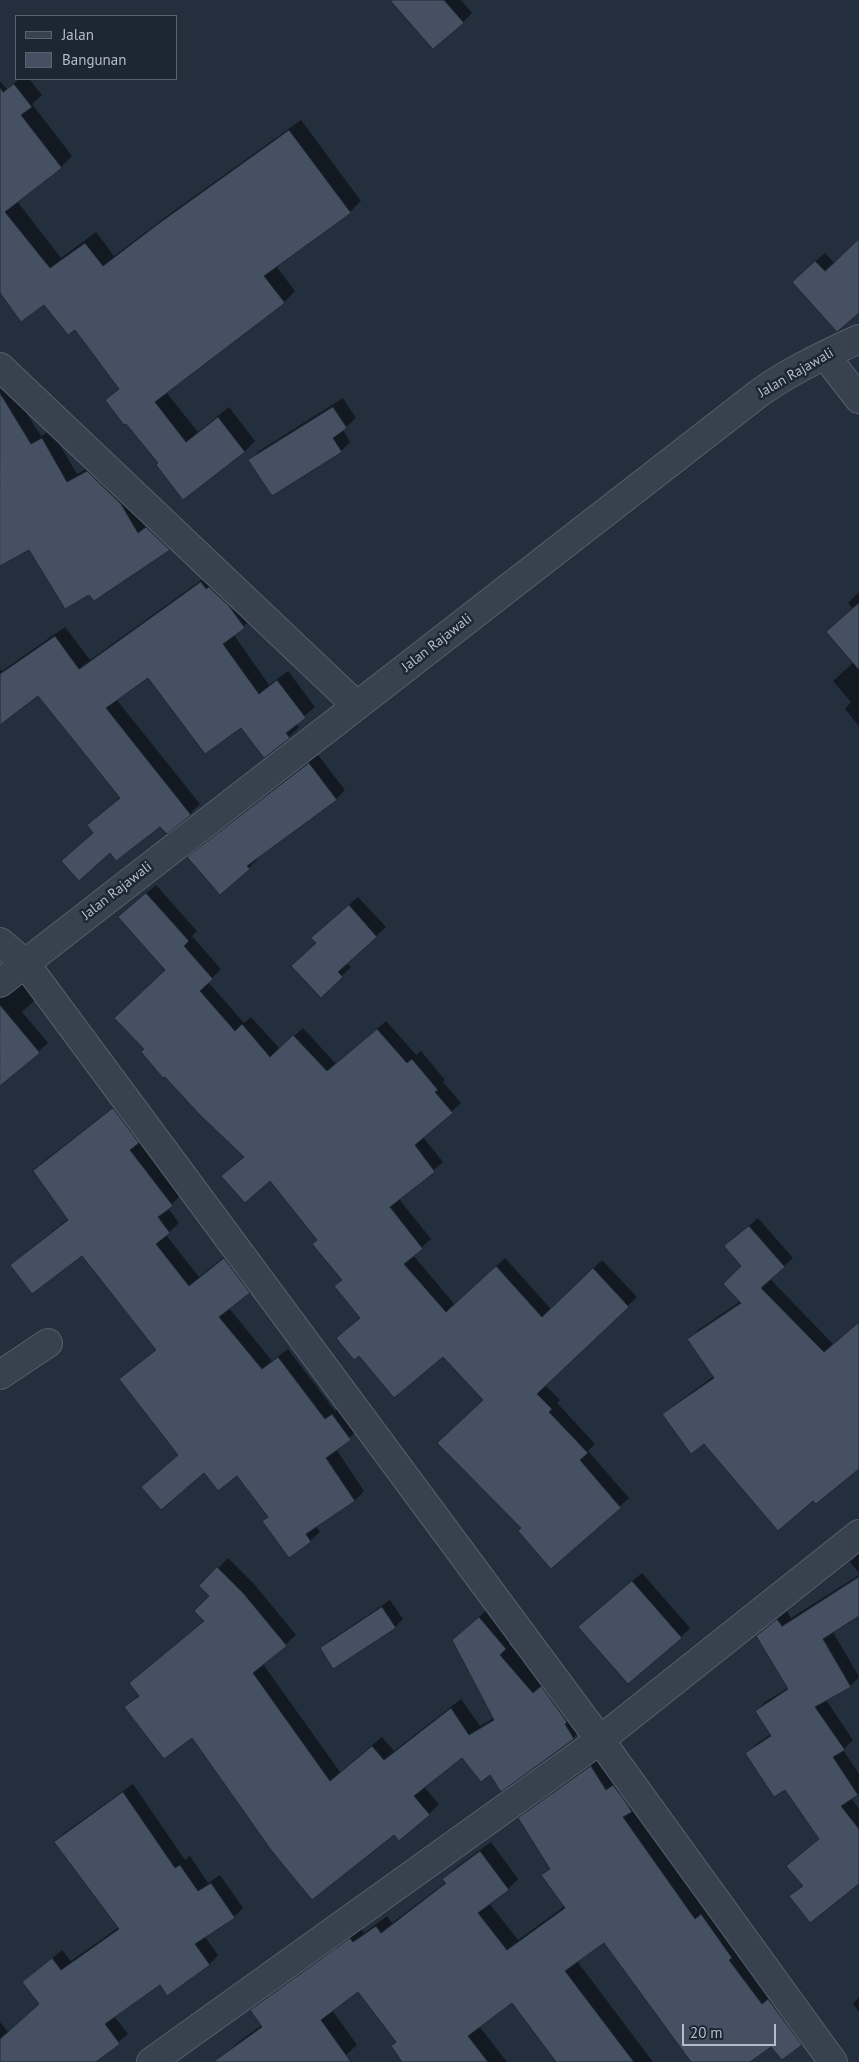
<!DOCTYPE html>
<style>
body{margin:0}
#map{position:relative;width:859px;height:2062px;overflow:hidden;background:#242f3e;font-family:"PT Sans",sans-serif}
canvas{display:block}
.legend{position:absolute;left:15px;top:15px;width:162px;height:65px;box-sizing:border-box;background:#1d2633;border:1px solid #59626f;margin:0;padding:6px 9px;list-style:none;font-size:15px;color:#b4bcc9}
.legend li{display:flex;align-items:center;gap:10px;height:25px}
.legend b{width:25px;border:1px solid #59626f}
.scale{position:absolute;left:682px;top:2024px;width:94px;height:22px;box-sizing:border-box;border:2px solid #b4bcc9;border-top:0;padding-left:6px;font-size:15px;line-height:18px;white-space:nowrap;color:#b4bcc9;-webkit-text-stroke:4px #1d2633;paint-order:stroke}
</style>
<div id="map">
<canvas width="859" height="2062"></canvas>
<ul class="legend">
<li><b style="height:6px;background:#38414e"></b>Jalan</li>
<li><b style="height:14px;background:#455162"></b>Bangunan</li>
</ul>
<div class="scale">20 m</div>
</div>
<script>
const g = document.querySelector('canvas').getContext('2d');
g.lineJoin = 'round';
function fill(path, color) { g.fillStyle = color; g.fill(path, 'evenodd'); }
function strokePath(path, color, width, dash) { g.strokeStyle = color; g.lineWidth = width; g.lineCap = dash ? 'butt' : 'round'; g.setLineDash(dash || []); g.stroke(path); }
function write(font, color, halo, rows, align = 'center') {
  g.font = font + ' "PT Sans",sans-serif'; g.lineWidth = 5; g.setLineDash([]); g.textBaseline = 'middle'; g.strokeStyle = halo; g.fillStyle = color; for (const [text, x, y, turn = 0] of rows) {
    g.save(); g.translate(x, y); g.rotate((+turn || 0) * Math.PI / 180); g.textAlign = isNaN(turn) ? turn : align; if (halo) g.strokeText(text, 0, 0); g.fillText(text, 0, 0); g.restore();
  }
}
const shadow = new Path2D(`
 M391,0H461L472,13L463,22Z
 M19,79H29L42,95L32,104L72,156L61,167L17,201L61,258L96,232L114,256L171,213L301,120L361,201L350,212L276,266L295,291L284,302L166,392L198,432L229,407L255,441L244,452L160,463L107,400L120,387L75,328L44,304L0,288V81L7,89Z
 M859,240V311L802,273L825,253L834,263Z
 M0,372L41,436L51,430L77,474L97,463L178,541L170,549L94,600L89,593L29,549L0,562Z
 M343,398L356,418L343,430L350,442L341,451L250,460L259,451Z
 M211,573L254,617L234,635L269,685L288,671L315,707L296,723L299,727L289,737L241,727L148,676L116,699L200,804L190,814L161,825L110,851L63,861L94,832L88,825L120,797L39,694L0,723V669L2,671L65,627L90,660Z
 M859,592V726L845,709L851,702L833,681L854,662L853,609L848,603Z
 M318,755L345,790L336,799L257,858L258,859L249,868L189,857L198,848Z
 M156,885L197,931L192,936L221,969L208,982L244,1023L251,1017L280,1049L303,1028L336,1064L386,1021L416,1055L421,1051L445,1080L443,1082L461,1103L423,1137L443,1162L399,1199L431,1239L413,1255L455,1305L505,1258L551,1309L602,1260L637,1297L545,1385L560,1400L557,1403L595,1444L588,1451L629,1498L551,1567L523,1528L484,1400L443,1355L359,1354L338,1338L361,1317L343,1280L318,1240L270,1179L245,1156L145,1049L167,969L129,908Z
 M358,897L386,927L346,963L351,967L321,996L322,929Z
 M24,984L36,999L22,1012L48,1043L0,1084V987L11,990Z
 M123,1100L148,1133L140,1141L181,1195L168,1208L179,1223L166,1235L199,1277L234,1249L259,1283L229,1308L272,1361L288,1349L335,1411L342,1406L359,1429L336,1449L364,1491L355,1500L316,1526L320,1532L310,1541L264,1521L269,1516L238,1474L204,1471L179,1454L121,1379L157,1349L82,1254L11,1265L69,1218L34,1171L44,1161Z
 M758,1218L793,1258L770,1279L833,1344L859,1322V1467L705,1443L664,1415L673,1406L714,1376L689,1339L698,1330L741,1301L743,1266L726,1246Z
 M859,1554V1573L850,1562Z
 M228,1558L254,1584L296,1635L263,1664L340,1772L382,1737L394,1751L461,1699L480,1726L494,1718L453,1640L489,1608L515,1639L509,1644L583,1728L573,1738L491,1773L463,1756L424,1787L439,1804L429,1814L394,1833L192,1736L126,1707L139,1694L130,1683L205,1620L211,1595L201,1586Z
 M642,1573L690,1628L681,1637L589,1618Z
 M859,1575V1615L833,1632L859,1677L850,1686L826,1700L853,1740L843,1750L859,1774V1793L851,1798L859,1809V1882L791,1896L803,1885L788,1866L820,1838L785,1788L747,1754L756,1744L771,1734L756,1711L765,1702L789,1687L757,1636L787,1611L791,1618Z
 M390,1600L403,1619L395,1627L321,1649L329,1641Z
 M602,1756L811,2034L801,2044L771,2045L748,2062H693L604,1941L577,1961L653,2062H554L556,2060L512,2001L479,2026L507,2062H404L397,2042L358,1990L332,2010L357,2045L338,2062H233L227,2053L237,2043L262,2025L252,2010L262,2000L361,1929L364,1933L387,1916L392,1923L446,1882L444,1879L455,1868L491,1842L518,1879L508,1889L489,1903L518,1940L565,1906L543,1875L551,1867L520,1818L530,1808Z
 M133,1784L185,1860L190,1856L208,1883L220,1875L243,1908L234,1917L205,1937L218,1955L209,1965L160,1984L114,2016L128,2034L94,2062H0V2022L8,2032L41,2003L24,1982L62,1950L71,1961L119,1927L55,1842L64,1833Z
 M859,1997V2012L853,2004Z`);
const building = new Path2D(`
 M390,0H444L464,23L433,49Z
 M14,84L32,107L21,115L62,168L5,212L50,268L85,243L103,266L158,224L289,130L351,213L264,276L285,303L155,402L186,442L218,417L245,452L183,500L156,465L158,463L126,424L124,425L105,400L119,389L75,330L68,335L44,305L21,322L0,293V88L3,92Z
 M859,239V313L837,332L792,282L815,261L825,271Z
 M0,393L31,444L42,438L67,482L87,471L121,504L138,533L146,527L170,550L94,601L89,595L65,609L29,550L0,566Z
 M333,407L347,428L333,438L342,452L272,496L248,460Z
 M201,582L206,589L209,587L229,606L245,628L223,644L259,694L277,680L306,718L286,733L290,738L264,758L241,728L205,754L148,678L106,708L191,815L167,834L160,827L116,861L110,853L79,881L61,861L93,833L87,825L120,798L38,696L0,725V674L55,636L79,669Z
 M859,603V670L826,632Z
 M309,763L337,800L247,866L250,869L220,895L187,857Z
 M146,893L189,941L184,946L213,979L200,991L235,1031L242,1024L270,1057L293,1035L327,1071L377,1029L407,1063L412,1059L438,1090L435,1092L453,1113L415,1145L435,1172L390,1207L423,1249L404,1264L446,1312L496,1266L542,1317L593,1268L629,1307L537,1394L552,1409L549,1412L588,1453L580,1460L621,1508L551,1569L518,1531L521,1528L437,1443L483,1400L443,1357L394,1398L359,1356L354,1360L336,1338L360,1318L334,1286L342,1280L312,1244L317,1240L270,1181L245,1203L221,1176L244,1157L199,1114L165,1077L163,1078L141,1052L144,1049L114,1018L165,970L118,917Z
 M349,905L377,937L338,972L343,977L321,998L291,966L316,943L311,938Z
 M0,1005L40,1053L0,1086Z
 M113,1108L139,1143L130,1150L173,1206L158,1217L170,1233L156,1244L189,1286L224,1258L250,1293L219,1317L262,1369L278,1357L325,1419L332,1414L351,1440L326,1458L355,1501L306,1534L311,1542L289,1558L262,1521L268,1517L237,1476L218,1491L204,1473L161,1510L141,1487L178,1455L119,1379L156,1350L82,1256L32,1294L10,1265L68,1220L33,1171Z
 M749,1226L785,1267L761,1288L824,1352L859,1322V1469L816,1504L813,1501L778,1531L704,1444L691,1454L662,1414L714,1378L687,1339L741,1303L723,1284L741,1266L724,1246Z
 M217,1567L244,1594L287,1646L253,1673L330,1781L372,1746L384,1760L451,1708L469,1735L494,1720L452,1640L479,1617L506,1649L500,1655L533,1693L541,1686L567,1722L565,1724L574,1739L501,1792L490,1775L481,1782L462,1758L414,1796L430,1815L399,1841L394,1835L312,1900L271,1850L192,1738L164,1759L124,1707L139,1696L129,1683L204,1621L194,1611L209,1596L199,1586Z
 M859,1577V1616L823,1639L851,1687L815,1707L845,1750L833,1757L858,1795L841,1806L859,1829V1884L810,1923L789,1896L803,1886L786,1866L819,1839L785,1790L774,1797L745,1753L771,1736L755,1711L788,1689L756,1636L777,1619L782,1626Z
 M632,1581L682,1638L628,1684L578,1627Z
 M382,1607L396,1628L333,1669L320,1648Z
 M591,1766L606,1790L613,1785L625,1801L632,1812L623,1817L695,1919L701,1914L732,1958L729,1960L762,2004L768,1999L802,2045L782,2060L771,2047L750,2062H691L604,1943L565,1971L634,2062H556L512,2003L468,2036L488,2062H402L391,2046L396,2042L358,1992L321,2020L351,2062H213L262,2027L250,2010L350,1938L353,1942L376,1926L381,1933L446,1883L442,1879L480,1851L509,1890L478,1913L507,1950L565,1908L541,1875L550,1869L518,1818Z
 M123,1792L175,1868L180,1865L198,1891L211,1883L235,1918L195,1944L210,1965L167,1996L160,1985L105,2024L120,2044L96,2062H0V2039L39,2004L22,1982L52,1958L61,1970L119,1929L54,1842Z`);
const minor = new Path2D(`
 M825,355L859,399
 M0,367L356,705
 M0,942L25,963L600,1740L833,2062
 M0,983L758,394C788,372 824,355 859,339
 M0,1375L48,1343
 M151,2062L600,1740L859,1534`);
const streetNames = [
 ["Jalan Rajawali",796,373,-30],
 ["Jalan Rajawali",437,643,-38],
 ["Jalan Rajawali",117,891,-38]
];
fill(shadow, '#0007');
fill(building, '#455162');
strokePath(building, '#1f2835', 1);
strokePath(minor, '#565f6c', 30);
strokePath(minor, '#38414e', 28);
write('14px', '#b4bcc9', '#1d2633', streetNames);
</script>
